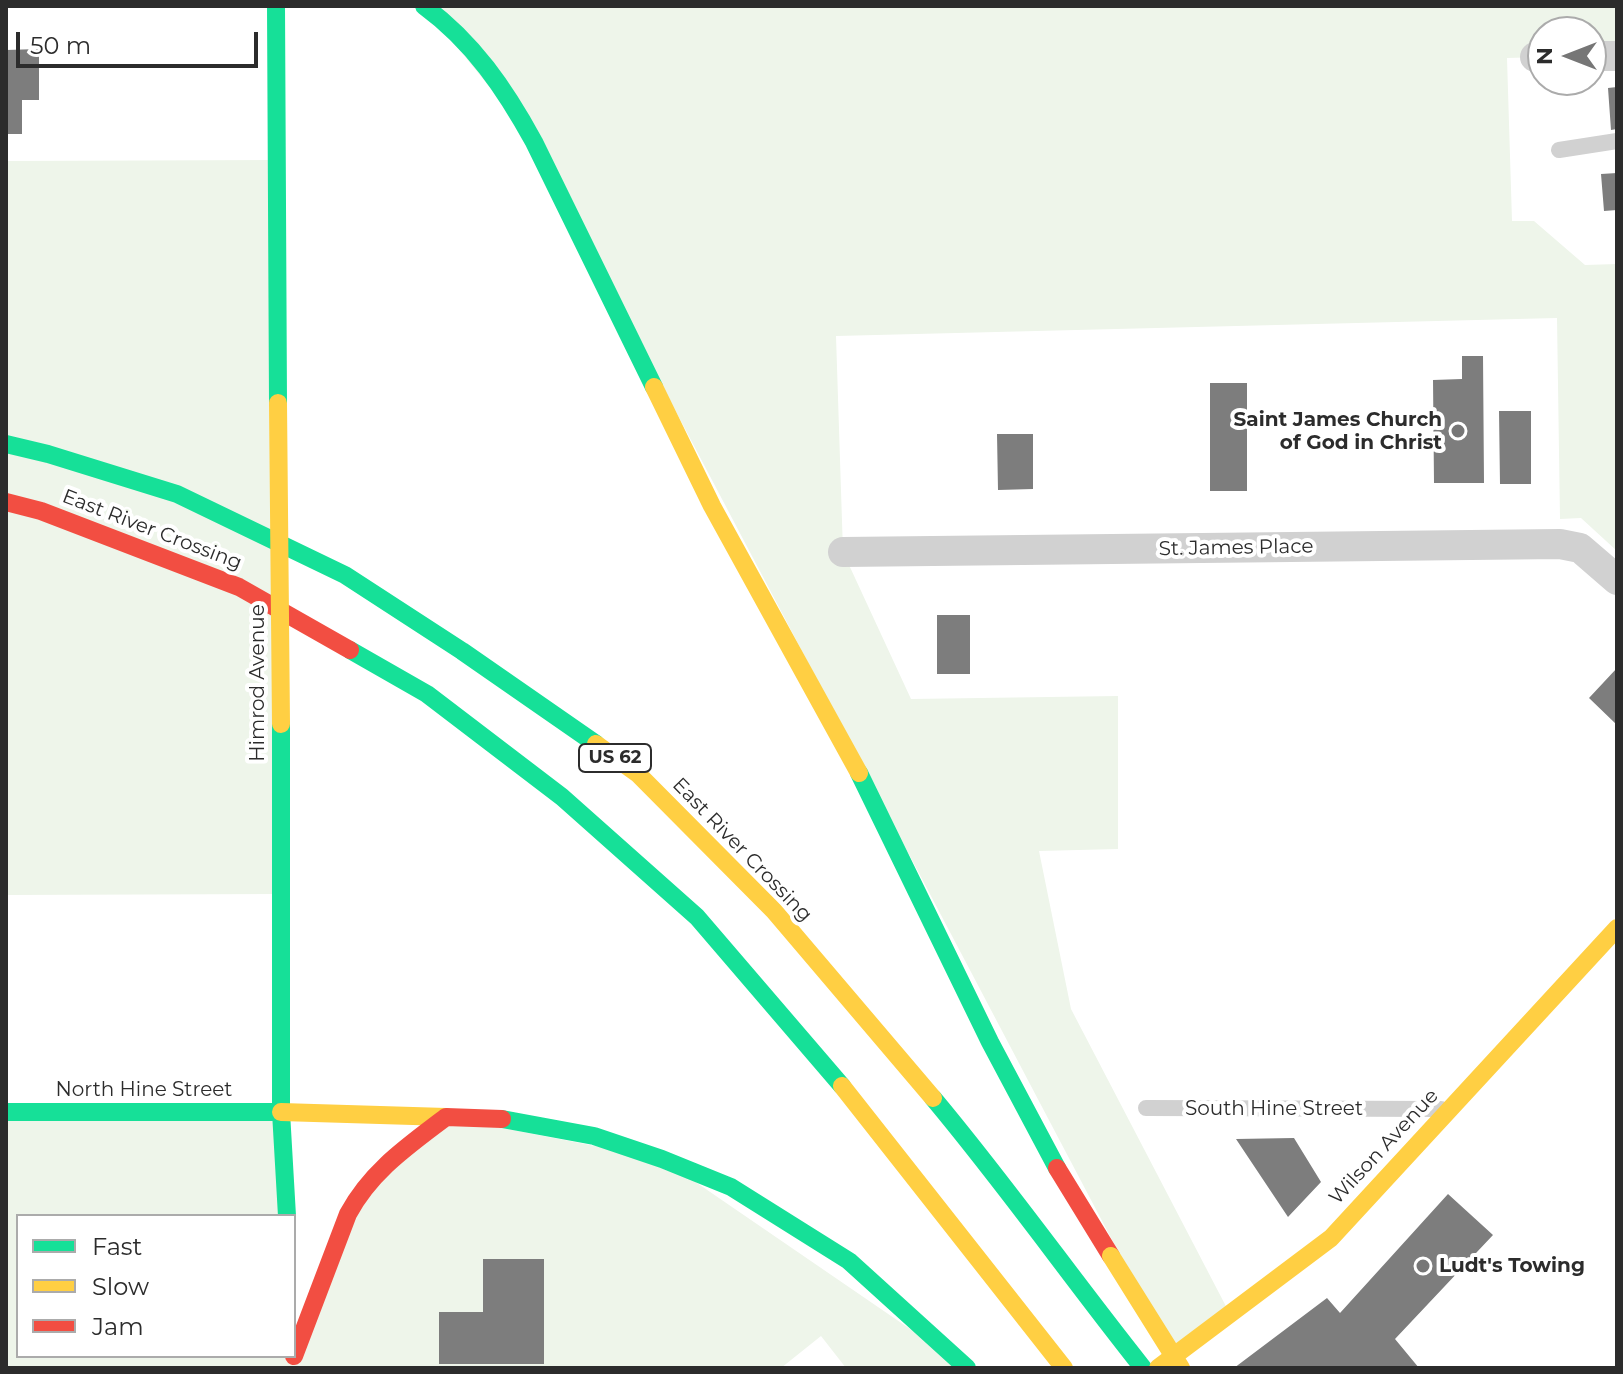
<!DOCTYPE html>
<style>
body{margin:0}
#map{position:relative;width:1623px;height:1374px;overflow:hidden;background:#fff;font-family:Montserrat,sans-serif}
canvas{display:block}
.frame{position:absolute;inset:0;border:8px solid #2c2c2c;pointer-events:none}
.legend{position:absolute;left:16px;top:1214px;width:280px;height:144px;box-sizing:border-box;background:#fff;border:2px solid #ababab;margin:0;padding:10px 14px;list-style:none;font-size:24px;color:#2c2c2c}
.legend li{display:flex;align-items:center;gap:16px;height:40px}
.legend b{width:40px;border:2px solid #ababab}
.north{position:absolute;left:1527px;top:16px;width:80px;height:80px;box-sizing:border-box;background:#fff;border:2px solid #ababab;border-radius:50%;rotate:270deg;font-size:22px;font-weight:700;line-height:32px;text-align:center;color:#2c2c2c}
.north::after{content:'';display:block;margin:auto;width:28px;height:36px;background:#767676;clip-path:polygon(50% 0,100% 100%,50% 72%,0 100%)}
.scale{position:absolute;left:16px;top:32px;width:242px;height:36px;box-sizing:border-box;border:4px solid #2c2c2c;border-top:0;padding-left:10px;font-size:24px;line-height:28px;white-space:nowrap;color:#2c2c2c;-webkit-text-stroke:6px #fff;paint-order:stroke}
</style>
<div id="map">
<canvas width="1623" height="1374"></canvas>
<div class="frame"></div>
<ul class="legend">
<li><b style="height:10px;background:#16e098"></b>Fast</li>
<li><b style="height:10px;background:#ffcf43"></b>Slow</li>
<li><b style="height:10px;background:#f24e42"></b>Jam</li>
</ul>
<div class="north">N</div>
<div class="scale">50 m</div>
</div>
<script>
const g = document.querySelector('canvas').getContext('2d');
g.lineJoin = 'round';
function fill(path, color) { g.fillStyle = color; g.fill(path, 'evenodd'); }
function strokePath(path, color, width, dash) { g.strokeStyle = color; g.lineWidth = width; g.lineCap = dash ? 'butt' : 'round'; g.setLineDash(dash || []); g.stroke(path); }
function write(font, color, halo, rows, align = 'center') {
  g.font = font + ' Montserrat,sans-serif'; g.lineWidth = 8; g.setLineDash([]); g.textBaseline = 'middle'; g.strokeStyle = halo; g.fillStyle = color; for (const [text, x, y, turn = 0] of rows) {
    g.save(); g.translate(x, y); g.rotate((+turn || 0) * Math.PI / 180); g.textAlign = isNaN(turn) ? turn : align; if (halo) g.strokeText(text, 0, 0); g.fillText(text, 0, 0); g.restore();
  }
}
const green = new Path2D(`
 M424,6H1617V56H1591V32H1543V57L1507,58L1512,221H1534L1585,265L1617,264V551L1581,518L1560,519L1557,318L836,336L843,552L911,699L1118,696V849L1039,851L1071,1009L1230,1314L1170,1350L534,142Z
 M275,160L281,894L6,895V161Z
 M6,1112H281L287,1216H18V1356H294L348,1214L446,1117L662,1159L967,1368H846L821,1336L781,1368H6ZM483,1259H544V1364H439V1312H483Z`);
const building = new Path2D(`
 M39,49V100H22V134H6V50Z
 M1617,87V129L1611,130L1608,88Z
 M1617,173V210L1604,211L1601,174Z
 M1462,356H1483L1484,483H1434L1433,380L1462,379Z
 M1210,383H1247V491H1210Z
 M1499,411H1531V484H1500Z
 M997,434H1033V489L998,490Z
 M937,615H970V674H937Z
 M1617,668V725L1589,698Z
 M1294,1138L1321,1182L1288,1217L1236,1139Z
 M1448,1194L1493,1235L1395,1339L1419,1368H1234L1327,1298L1340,1313Z
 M483,1259H544V1364H439V1312H483Z`);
const lane = new Path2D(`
 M1559,150L1617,141
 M1146,1108L1441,1109`);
const street = new Path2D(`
 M1591,56H1617
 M1535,57H1543
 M843,552L1560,544L1580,548L1617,580`);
const fast = new Path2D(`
 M276,6L278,403
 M424,6C473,42 505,89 534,142L654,387
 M6,444L48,454L177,494L345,575L462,651L596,744
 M350,650L427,694L562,797L697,917L842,1086
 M281,724V1112L287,1216
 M859,773L990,1042L1057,1168
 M933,1098C1006,1185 1072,1279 1143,1368
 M6,1112H281
 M502,1119L594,1136L662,1159L731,1187L849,1261L967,1368`);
const slow = new Path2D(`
 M654,387L712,506L859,773
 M596,744L638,774L774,911L933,1098
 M842,1086L1064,1368
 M281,1112L446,1117
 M1158,1368L1331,1238L1617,928`);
const jam = new Path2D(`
 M6,502L41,511L239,587L350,650
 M1057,1168L1111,1256
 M294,1356L348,1214C371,1171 408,1146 446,1117L502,1119`);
const slowBridge = new Path2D(`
 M278,403L281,724
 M1111,1256L1181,1368`);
const markers = [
 [1458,431,8,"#767676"],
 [1423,1266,8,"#767676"]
];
const shields = [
 [615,758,72]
];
const shieldNames = [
 ["US 62",615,758]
];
const poiNames = [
 ["Saint James Church",1442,420],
 ["of God in Christ",1442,443],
 ["Ludt's Towing",1439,1266,"left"]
];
const streetNames = [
 ["East River Crossing",152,530,21],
 ["St. James Place",1236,548,-1],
 ["Himrod Avenue",258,683,-90],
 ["East River Crossing",742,850,46],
 ["North Hine Street",144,1090],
 ["South Hine Street",1274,1109],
 ["Wilson Avenue",1384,1147,-47]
];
fill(green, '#eef5ea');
fill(building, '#7d7d7d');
strokePath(lane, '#d1d1d1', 16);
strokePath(street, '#d1d1d1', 30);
strokePath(fast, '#16e098', 18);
strokePath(slow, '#ffcf43', 18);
strokePath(jam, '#f24e42', 18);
strokePath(slowBridge, '#ffcf43', 18);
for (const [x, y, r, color] of markers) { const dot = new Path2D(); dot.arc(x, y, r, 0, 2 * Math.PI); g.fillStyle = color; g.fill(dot); strokePath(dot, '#fff', 3); }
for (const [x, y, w] of shields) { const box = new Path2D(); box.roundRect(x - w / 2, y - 14, w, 28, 6); g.fillStyle = '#fff'; g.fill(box); strokePath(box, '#2c2c2c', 2); }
write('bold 18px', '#2c2c2c', null, shieldNames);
write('bold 20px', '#2c2c2c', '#fff', poiNames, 'right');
write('20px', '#2c2c2c', '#fff', streetNames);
</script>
